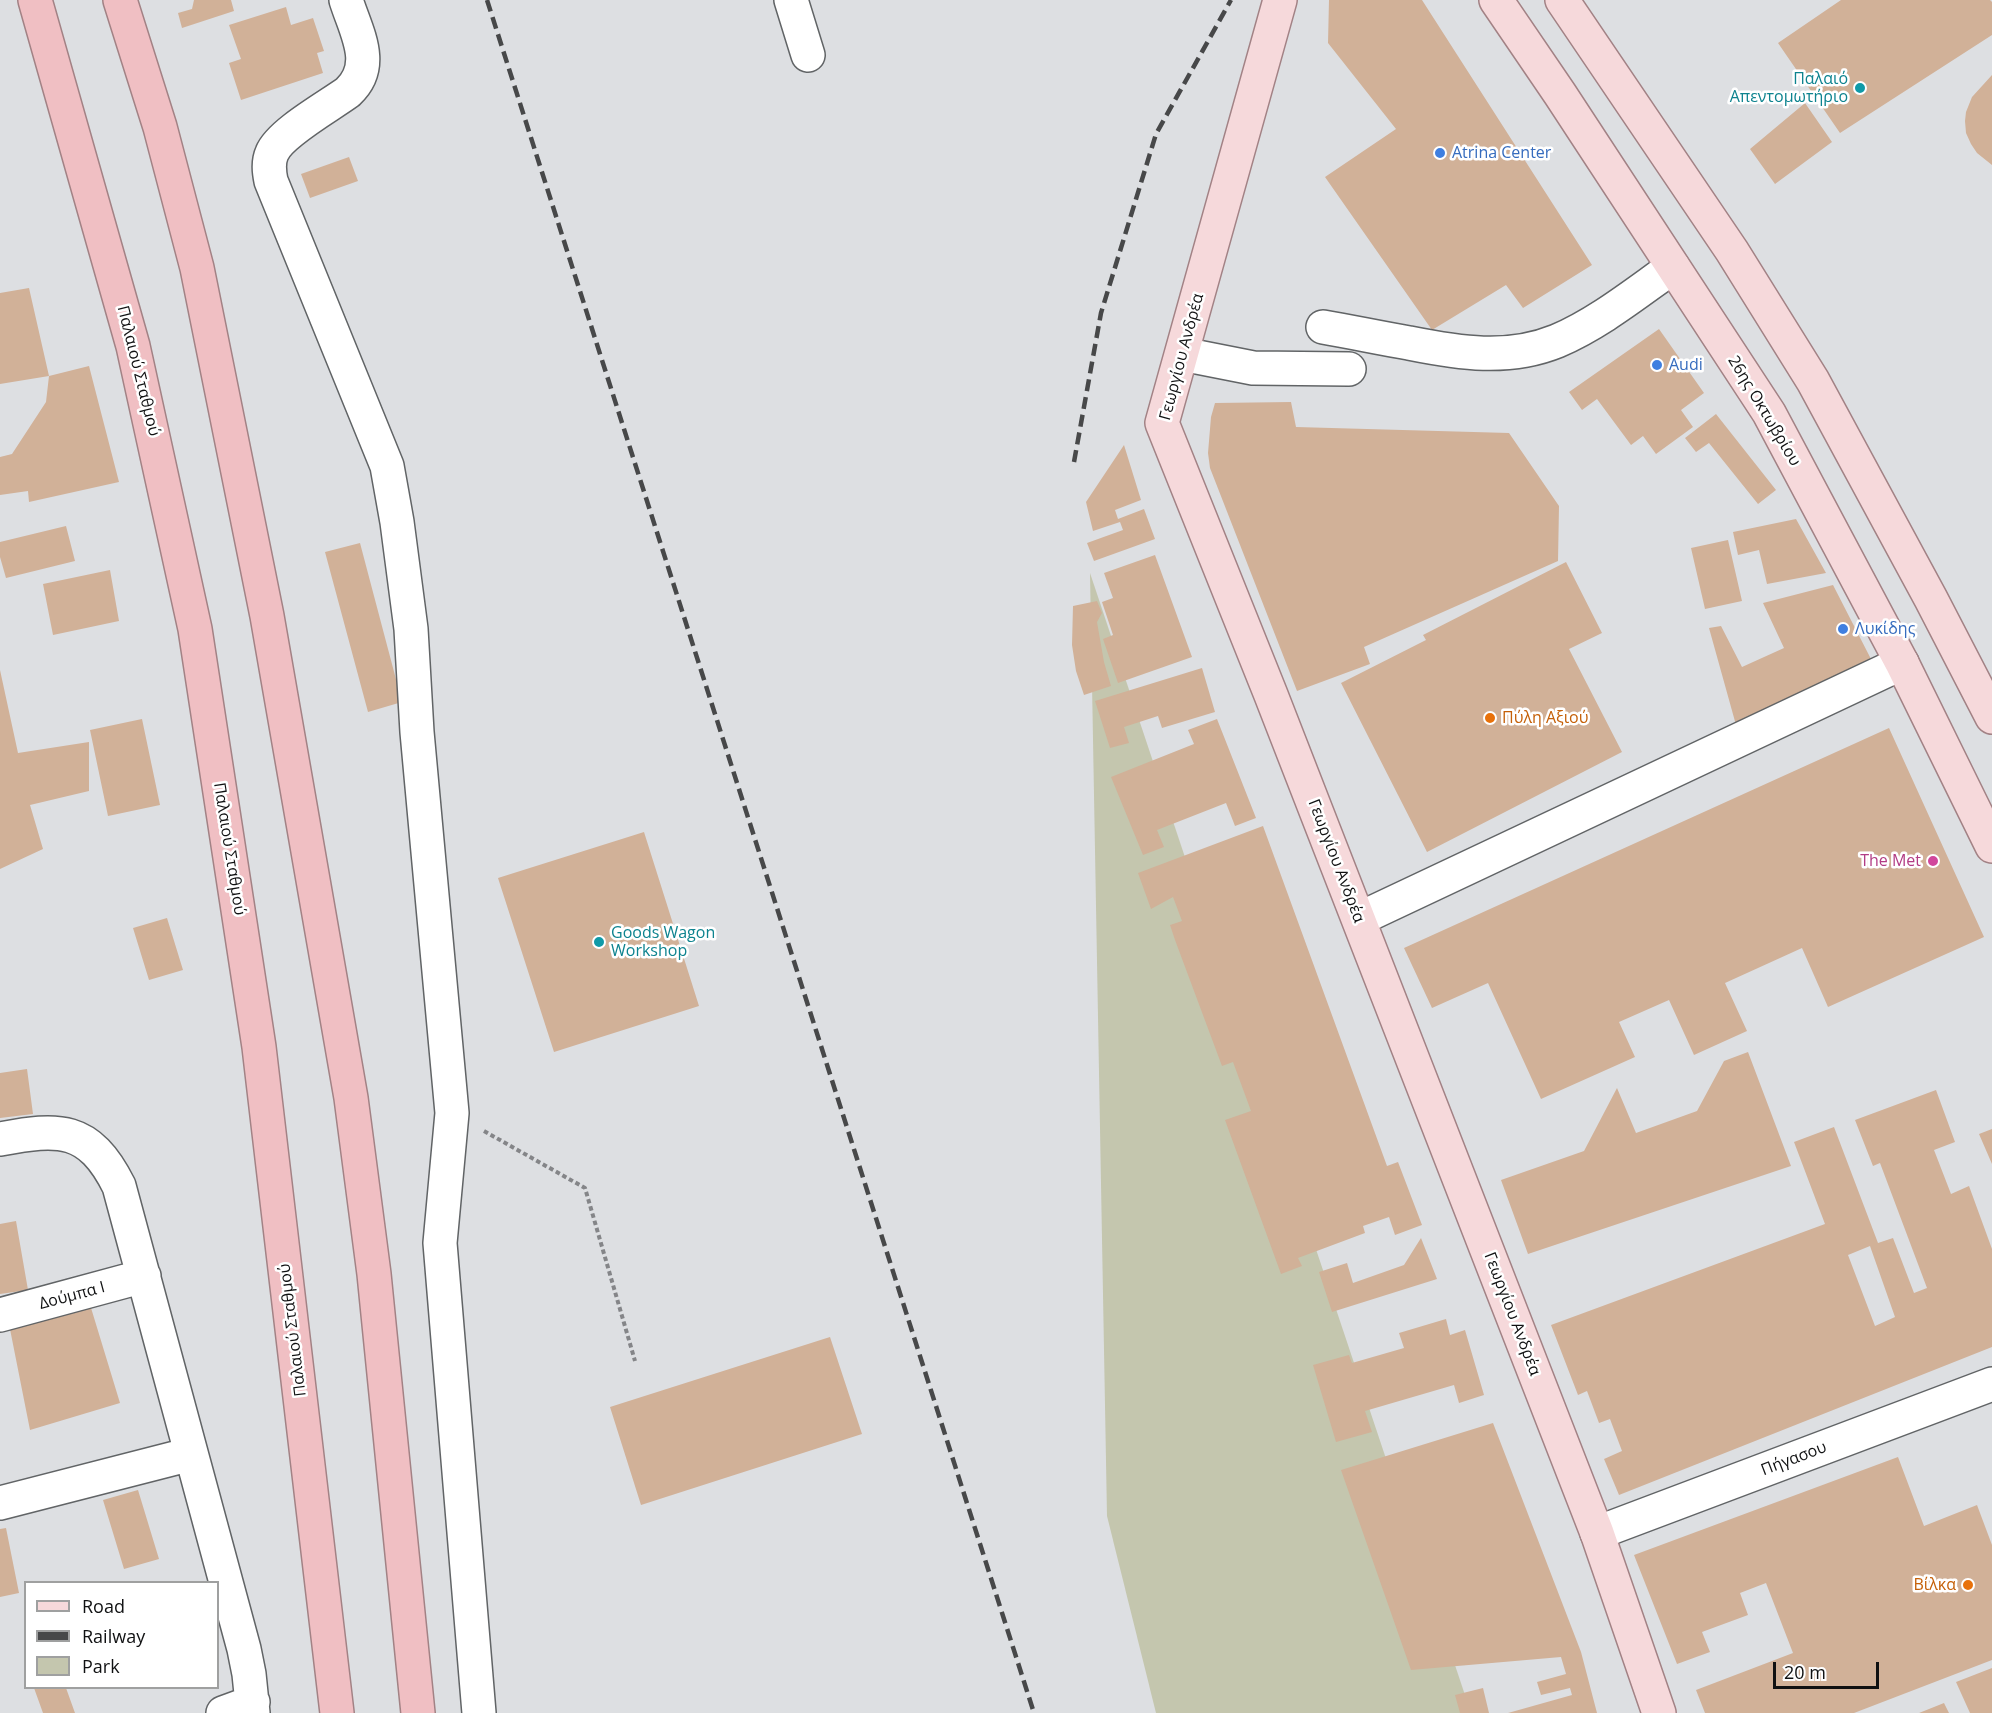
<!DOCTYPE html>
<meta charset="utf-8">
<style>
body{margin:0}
#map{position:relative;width:1992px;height:1713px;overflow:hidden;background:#dddfe2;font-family:"Open Sans",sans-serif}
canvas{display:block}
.legend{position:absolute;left:24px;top:1581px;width:195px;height:108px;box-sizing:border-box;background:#fff;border:2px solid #9fa0a0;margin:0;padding:8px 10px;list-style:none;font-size:18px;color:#101112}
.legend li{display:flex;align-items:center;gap:12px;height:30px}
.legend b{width:30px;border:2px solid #9fa0a0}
.scale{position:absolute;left:1773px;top:1662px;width:106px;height:27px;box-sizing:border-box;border:3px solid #101112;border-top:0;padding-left:8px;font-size:18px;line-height:21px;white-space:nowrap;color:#101112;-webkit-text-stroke:4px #fff;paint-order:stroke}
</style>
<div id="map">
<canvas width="1992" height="1713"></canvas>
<ul class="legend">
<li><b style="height:8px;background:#f6d9db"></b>Road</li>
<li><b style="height:8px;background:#474849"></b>Railway</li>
<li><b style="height:16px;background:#c4c6ae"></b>Park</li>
</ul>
<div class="scale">20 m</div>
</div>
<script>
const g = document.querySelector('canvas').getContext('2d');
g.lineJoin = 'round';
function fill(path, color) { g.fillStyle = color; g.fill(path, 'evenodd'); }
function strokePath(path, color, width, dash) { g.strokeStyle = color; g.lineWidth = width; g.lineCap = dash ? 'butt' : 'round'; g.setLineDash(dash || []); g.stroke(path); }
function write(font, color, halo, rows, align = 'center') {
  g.font = font + ' "Open Sans",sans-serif'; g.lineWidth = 5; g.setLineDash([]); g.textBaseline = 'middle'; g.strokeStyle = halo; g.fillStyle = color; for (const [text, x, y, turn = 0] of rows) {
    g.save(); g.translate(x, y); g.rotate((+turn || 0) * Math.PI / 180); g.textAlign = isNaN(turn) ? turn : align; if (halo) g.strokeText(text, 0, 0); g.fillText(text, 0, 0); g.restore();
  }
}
const green = new Path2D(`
 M1090,573L1471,1713H1156L1107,1516Z`);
const building = new Path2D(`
 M194,0H231L234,11L182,28L178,13L192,9Z
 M1329,0H1422L1592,265L1523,308L1506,285L1432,330L1325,177L1396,129L1328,43Z
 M1841,0H1990L1992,2V35L1840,133L1778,43Z
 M286,7L291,25L313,18L324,51L317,53L323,73L241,100L229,63L241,59L229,25Z
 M1992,75V165L1977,153L1971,144L1966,133L1965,121L1966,112L1972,97Z
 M1805,103L1832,142L1775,184L1750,149Z
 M349,157L358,181L310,198L301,174Z
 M29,288L49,376L0,384V293Z
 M1659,329L1704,393L1681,410L1693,427L1656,454L1643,436L1631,445L1597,399L1582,410L1569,392Z
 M89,366L119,482L29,502L28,491L0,495V457L12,454L46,402L49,376Z
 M1291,402L1296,427L1509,433L1559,506L1558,561L1364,647L1370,664L1297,691L1210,468L1208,453L1211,417L1215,403Z
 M1716,414L1776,490L1758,504L1709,443L1696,452L1685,438Z
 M1124,445L1141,500L1115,510L1118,519L1144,509L1155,539L1094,561L1087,543L1123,530L1120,522L1093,531L1086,502Z
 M1796,519L1826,573L1767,584L1759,550L1738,555L1733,532Z
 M66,526L75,561L6,578L0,557V542Z
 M1728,540L1742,601L1705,609L1691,548Z
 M360,543L402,702L368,712L325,552Z
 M1155,555L1192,657L1118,683L1103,639L1113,635L1102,602L1113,598L1104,573Z
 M1566,562L1602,633L1569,649L1622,752L1427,852L1341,683L1426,640L1423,635Z
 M110,570L119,621L53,635L43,584Z
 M1833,585L1872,661L1736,725L1709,628L1721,626L1742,667L1784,648L1763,603Z
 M1097,601L1102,613L1097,622L1104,662L1111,686L1084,695L1076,671L1072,645L1073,606Z
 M1202,668L1215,712L1162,728L1158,716L1124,727L1129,743L1110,748L1095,701Z
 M0,670L18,753L89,742V791L30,805L43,849L0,869Z
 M142,719L160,805L108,816L90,730Z
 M1217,719L1256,818L1235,826L1226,803L1157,830L1164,847L1143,855L1111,777L1194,744L1188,730Z
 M1889,728L1984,937L1828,1007L1802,948L1725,983L1747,1031L1694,1055L1669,1000L1619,1022L1635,1057L1541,1099L1488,983L1432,1008L1404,948Z
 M1263,826L1387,1166L1398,1162L1422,1225L1395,1235L1389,1217L1363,1226L1365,1233L1298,1258L1302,1266L1281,1274L1225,1120L1251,1111L1233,1062L1222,1066L1175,940L1170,925L1182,921L1173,897L1151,909L1138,873Z
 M644,832L699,1006L554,1052L498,878Z
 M167,918L183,970L149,980L133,928Z
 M1748,1052L1791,1166L1528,1254L1501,1180L1584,1151L1617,1088L1636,1133L1697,1111L1724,1061Z
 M27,1069L33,1114L0,1118V1073Z
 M1936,1090L1955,1142L1934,1150L1951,1194L1969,1186L1992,1249V1347L1619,1495L1604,1459L1622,1451L1610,1419L1599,1423L1587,1391L1578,1395L1551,1325L1825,1224L1794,1142L1834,1127L1878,1243L1893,1238L1914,1293L1927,1288L1880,1163L1873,1166L1855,1120ZM1870,1246L1895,1317L1875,1326L1848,1255Z
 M1992,1129V1164L1979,1134Z
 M16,1221L28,1290L0,1294V1224Z
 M1421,1238L1437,1279L1332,1312L1319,1272L1347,1263L1353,1283L1404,1265Z
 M88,1298L120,1403L30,1430L8,1319Z
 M1446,1319L1450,1335L1465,1330L1484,1395L1459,1403L1454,1385L1365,1411L1372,1432L1336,1442L1313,1365L1349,1355L1352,1363L1404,1348L1399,1333Z
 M830,1337L862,1434L641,1505L610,1407Z
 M1493,1423L1581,1652L1597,1713H1508L1572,1695L1570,1688L1541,1695L1537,1682L1566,1674L1561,1657L1411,1670L1341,1470Z
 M1898,1457L1924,1526L1977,1505L1992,1545V1660L1854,1713H1705L1696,1690L1793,1653L1766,1583L1740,1593L1748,1615L1702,1632L1710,1652L1677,1664L1634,1555Z
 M138,1490L159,1559L124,1569L103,1500Z
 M6,1528L19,1593L0,1597V1529Z
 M1992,1668V1713H1970L1956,1682Z
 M34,1688H66L75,1713H43Z
 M1483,1688L1489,1713H1460L1455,1695Z
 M1944,1703L1949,1713H1919Z`);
const path = new Path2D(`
 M484,1131L585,1188L635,1361`);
const minor = new Path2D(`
 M346,0C356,32 377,65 348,92C329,106 280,133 272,153C268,162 269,171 271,181L387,466L397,522L411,629L417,732L452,1113L440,1243L479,1713
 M791,0L808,55
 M1323,327C1352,332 1380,338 1409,343C1459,353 1508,361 1557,341C1599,323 1636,293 1673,267
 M1182,354L1253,368L1349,369
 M1359,919L1902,663
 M0,1139C59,1128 89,1126 119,1186L244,1649L249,1674L253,1713
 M0,1315L144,1276
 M0,1503L191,1454
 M1597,1533L1992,1384
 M223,1713L253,1702`);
const major = new Path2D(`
 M1280,0L1162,423L1271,695L1597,1533L1659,1713
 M1496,0L1560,94L1769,413L1902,663L1992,846
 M1562,0L1732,251L1813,381L1931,599L1992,717`);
const highway = new Path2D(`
 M35,0L133,346L195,629L259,1047L337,1713
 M120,0L160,127L197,268L267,616L351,1098L374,1274L418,1713`);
const rail = new Path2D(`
 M487,0L1034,1713
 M1074,462L1101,313L1156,134L1231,0`);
const markers = [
 [1860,88,6,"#0f9aa8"],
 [1440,153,6,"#3f7fe0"],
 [1657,365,6,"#3f7fe0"],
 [1843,629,6,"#3f7fe0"],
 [1490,718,6,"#e8710a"],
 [1933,861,6,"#d1479c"],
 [599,942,6,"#0f9aa8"],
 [1968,1585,6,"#e8710a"]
];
const cultureNames = [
 ["Παλαιό",1848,79],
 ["Απεντομωτήριο",1848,97],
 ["Goods Wagon",611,933,"left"],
 ["Workshop",611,951,"left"]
];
const shopNames = [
 ["Atrina Center",1452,153],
 ["Audi",1669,365],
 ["Λυκίδης",1855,629]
];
const streetNames = [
 ["Γεωργίου Ανδρέα",1182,357,-75],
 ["Παλαιού Σταθμού",138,371,76],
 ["26ης Οκτωβρίου",1764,411,59],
 ["Παλαιού Σταθμού",229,849,81],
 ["Γεωργίου Ανδρέα",1336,861,69],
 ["Δούμπα Ι",72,1296,-15],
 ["Γεωργίου Ανδρέα",1512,1314,69],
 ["Παλαιού Σταθμού",293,1330,-97],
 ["Πήγασου",1794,1459,-21]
];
const foodNames = [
 ["Πύλη Αξιού",1502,718],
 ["Βίλκα",1956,1585,"right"]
];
const hotelNames = [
 ["The Met",1921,861]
];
fill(green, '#c4c6ae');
fill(building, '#d1b198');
strokePath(minor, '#616466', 36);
strokePath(major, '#a28285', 36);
strokePath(highway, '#a28285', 36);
strokePath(path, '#848588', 4, [4.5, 3]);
strokePath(minor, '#fff', 33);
strokePath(major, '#f6d9db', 33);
strokePath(highway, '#f0bfc3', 33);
strokePath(rail, '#474849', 4.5, [12, 6]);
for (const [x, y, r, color] of markers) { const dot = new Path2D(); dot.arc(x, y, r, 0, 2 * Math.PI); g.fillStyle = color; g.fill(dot); strokePath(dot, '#fff', 2); }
write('16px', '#0d838f', '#fff', cultureNames, 'right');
write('16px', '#366cbe', '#fff', shopNames, 'left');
write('16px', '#101112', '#fff', streetNames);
write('16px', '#c56008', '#fff', foodNames, 'left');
write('16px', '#b23c85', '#fff', hotelNames, 'right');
</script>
